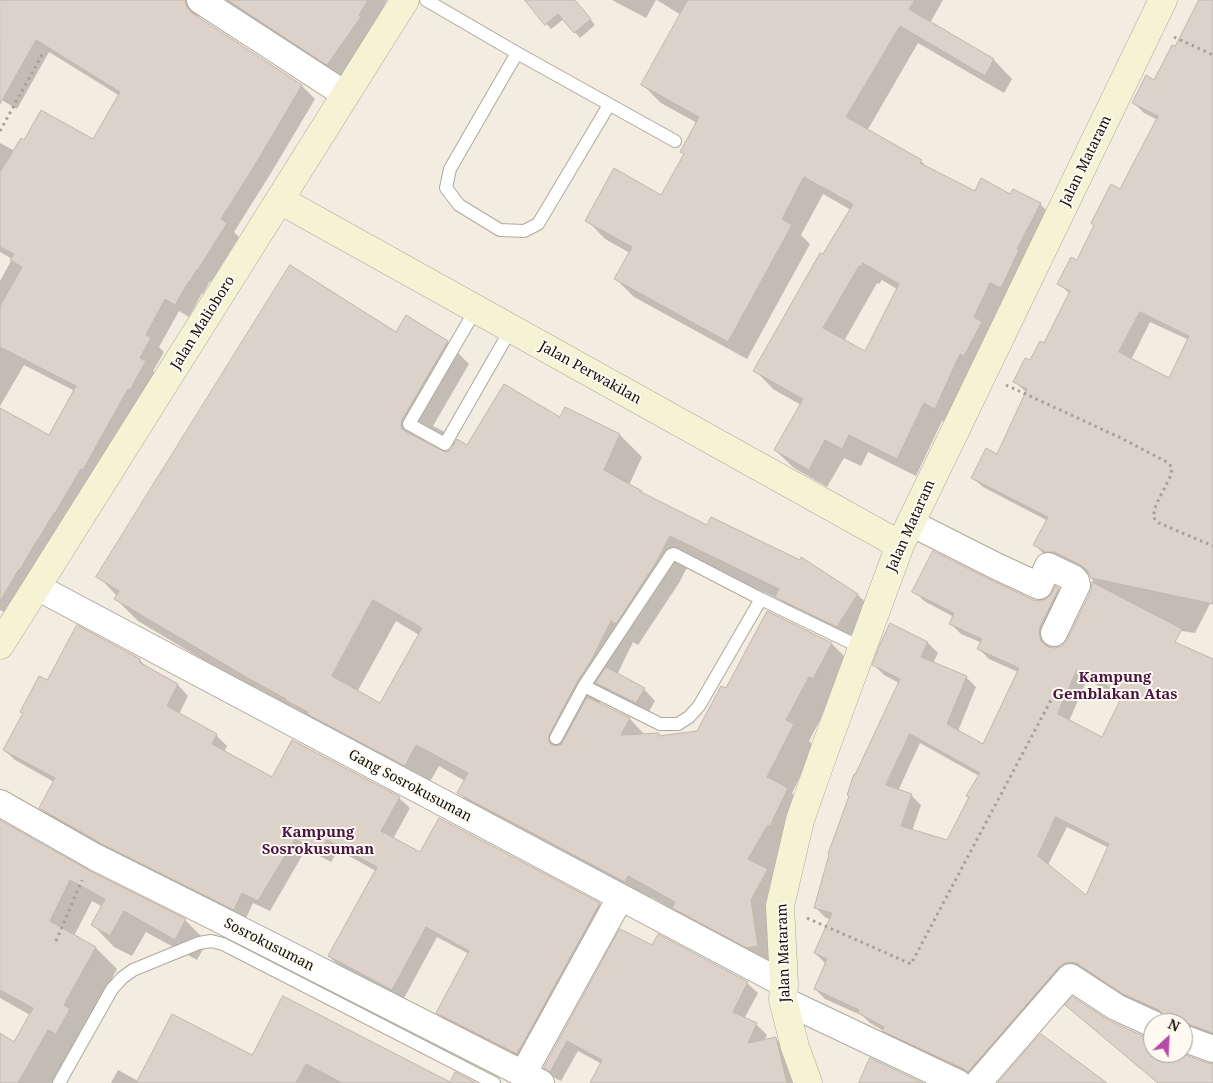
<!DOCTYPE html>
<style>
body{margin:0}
#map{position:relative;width:1213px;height:1083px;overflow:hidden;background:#f3ece1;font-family:"Noto Serif",serif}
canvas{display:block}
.north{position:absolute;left:1143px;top:1013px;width:50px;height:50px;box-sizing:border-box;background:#fffaf1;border:1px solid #9f9c95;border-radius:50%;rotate:25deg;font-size:14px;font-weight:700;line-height:20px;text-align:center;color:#100e0a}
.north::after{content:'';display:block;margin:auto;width:18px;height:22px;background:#b849a7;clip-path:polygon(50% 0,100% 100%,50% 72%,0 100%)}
</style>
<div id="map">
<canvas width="1213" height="1083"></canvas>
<div class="north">N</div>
</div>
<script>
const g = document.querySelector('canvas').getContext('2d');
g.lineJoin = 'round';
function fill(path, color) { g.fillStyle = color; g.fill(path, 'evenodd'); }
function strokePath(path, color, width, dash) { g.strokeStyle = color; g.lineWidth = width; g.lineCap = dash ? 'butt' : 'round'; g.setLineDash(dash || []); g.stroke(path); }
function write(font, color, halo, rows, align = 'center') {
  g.font = font + ' "Noto Serif",serif'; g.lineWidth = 4; g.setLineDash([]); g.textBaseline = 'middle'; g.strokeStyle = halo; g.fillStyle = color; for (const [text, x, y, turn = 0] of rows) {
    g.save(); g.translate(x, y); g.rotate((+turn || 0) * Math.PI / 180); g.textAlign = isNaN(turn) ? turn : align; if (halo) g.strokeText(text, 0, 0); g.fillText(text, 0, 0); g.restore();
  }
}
const shadow = new Path2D(`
 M0,0H206L198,12L199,19L302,86L315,99L271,173L234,232L239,237L211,282L210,281L203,294L202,293L189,317L179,311L159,347L164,352L153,371L158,375L12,616L0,610V409L50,437L75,391L24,365L0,406V281L12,259L0,252V143L15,151L24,141H93L120,96L49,52L17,109L0,99Z
 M222,0H387L372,29L341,77Z
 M525,0H575L595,25L580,38L564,19L551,29Z
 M612,0H656L646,18Z
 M657,0H943L930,23L994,60L1012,79L1004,93L918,43L867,131L921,161L930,170L975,192L1011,196L1040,204L1058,222L954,426L942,421L916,476L868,452L861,466L844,458L827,487L794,468L775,450L801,405L773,389L755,370L851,210L823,194L801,235L810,244L747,359L634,297L616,279L630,253L605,239L587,220L662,196L685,155L681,152L697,123L661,103L643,85L681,15ZM882,280L897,289L866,353L844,341L877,283L879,284Z
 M1200,0H1213V598L1195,633L1136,624L1213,661V1039L1183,1037V1023L1168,1019L1135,1004L1075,973L978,1081L894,1040L884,1031L870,1023L863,1016L825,999L815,989L825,963L815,953L831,919L826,918L816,908L856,776L899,683L884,675L874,665L891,625L928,643L938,653L933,663L966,677L976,687L958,731L984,746L1018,672L989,659L979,649L982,643L961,634L951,624L954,617L924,601L914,591L1041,602L1048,600L1058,589L1068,599L1050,637L1049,646L1050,648L1055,649L1063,647L1069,640L1092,592L1093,581L1089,574L1066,562L1045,555L1035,545L1048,521L983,487L972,477L998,455L1027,393L1014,381L1044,344L1070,294L1058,283L1077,262L1121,190L1158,120L1144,113L1134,103L1155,81L1175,48ZM1150,322L1189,340L1169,379L1131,360ZM1087,680L1123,698L1102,738L1069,721ZM920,743L979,776L947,841L912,831L921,805L911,795L898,791ZM1067,827L1109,848L1087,897L1048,865Z
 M397,333L447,342L469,364L433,426L443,431L456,444L467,447L561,419L565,409L620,435L642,457L629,485L641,492L644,495L708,526L800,561L802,559L858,595L880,617L859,648L798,618L780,600L692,558L679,583L638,645L633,642L617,675L644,689L655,701L648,713L607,692L599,704L630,719L645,735H658L661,737L698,732L727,690L768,613L832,644L854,666L832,698L809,741L815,747L792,793L810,811L780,968L696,929L680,914L651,897L647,903L481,815L459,793L465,781L439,766L427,787L269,699L138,621L116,599L117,596L98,576ZM431,430L438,437L454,446L449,452L444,453L424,442ZM396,621L419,635L381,704L357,692Z
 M140,660L148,669L178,685L188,696L179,714L216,735L227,746L224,752L272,779L399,798L410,808L393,839L421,854L599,904L610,915L528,1064L449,1023L438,1013L469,954L437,937L403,1000L340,967L329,956L376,871L338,850L331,862L306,849L270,911L253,903L245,920L114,854L51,818L40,807L54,782L15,760L4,750L47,682Z
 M0,821L87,871L185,920L207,942L197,960L146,932L132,956L114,947L93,925L103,907L92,901L74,936L96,948L117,969L86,1026L52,1083H0V1035L15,1043L30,1015L0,998Z
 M621,930L652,946L747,983L758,993L744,1019L756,1024L767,1035L764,1041L776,1039L786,1049L794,1083H591L602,1064L578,1051L561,1081L555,1078L545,1067Z
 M283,997L450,1083H111L118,1070L138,1081L252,1057Z
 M1067,1005L1109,1022L1146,1039L1153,1040V1053H1178L1213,1065V1083H1158L1077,1015Z`);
const building = new Path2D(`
 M0,0H185L187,7L192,13L302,85L258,160L221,219L227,223L198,270L197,269L190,282L189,281L175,305L165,299L146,335L151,338L140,358L146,361L130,390L128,389L83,470L81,469L55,513H54L38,540H37L20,570L19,569L0,601V408L49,435L76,386L0,347V306L22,267L10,260L14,254L0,247V172L21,138L24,140L41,110L93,139L120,92L36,40L0,104Z
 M228,0H368L359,15L361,17L327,65Z
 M525,0H575L591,19L574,33L558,14L545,25Z
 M688,0H915L909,9L994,59L985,76L900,26L846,117L922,160L920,163L975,191L981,178L1010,194L1013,189L1041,203L1017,249L1019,250L1001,288L990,283L974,317L982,322L964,356L960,354L935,409L924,403L897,459L849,435L842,449L825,440L809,470L774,450L803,399L753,371L820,253L823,254L853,204L804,177L782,219L792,225L728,342L614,279L632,247L585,221L614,168L661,195L684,154L680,152L699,117L641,85ZM863,263L899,284L865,351L823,328L859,266L861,267Z
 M1199,0H1213V604L1091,578L1087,570L1079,564L1054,552H1045L1033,545L1048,517L971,478L986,448L997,454L1027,389L1013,382L1025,358L1030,360L1040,341L1044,343L1070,291L1057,284L1071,257L1077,260L1094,225L1091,223L1111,184L1120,189L1158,116L1132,103L1146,75L1154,80L1172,45L1175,46ZM1140,312L1189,336L1169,378L1119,352Z
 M290,265L396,332L406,315L448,341L402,420L401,425L402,429L405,431L445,452L449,451L452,448L457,439L467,445L504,384L560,417L565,407L620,434L604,470L642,491L641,492L707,525L711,517L800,560L801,557L858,594L837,627L775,597L779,589L670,536L657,561L616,624L611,621L592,659L577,682L549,735V742L552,745L556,746L561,745L587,697L630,718L621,735L659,733V736L697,731L721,686L726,688L767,611L832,643L813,679L809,677L786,720L794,724L767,777L788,788L770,826L768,825L748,859L768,869L751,900L758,946L747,948L672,908L675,902L628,876L625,882L457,793L468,773L416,745L405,766L307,714L308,712L285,700L286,699L246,677L114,599L119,591L96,577ZM373,600L422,628L380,703L332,676Z
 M933,551L989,579L1033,600L1041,601L1047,598L1052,593L1055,586L1059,588L1040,627L1039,634L1041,641L1048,647L1055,648L1062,646L1067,640L1091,591L1092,582L1182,629L1175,642L1213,659V1033L1188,1024L1168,1023L1165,1016L1159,1010L1123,994L1078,964L1072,962L1065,963L1059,967L968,1072L964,1069L882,1031L884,1027L858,1013L859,1010L814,989L827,959L814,953L832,913L814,908L829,855L828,854L849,796L847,795L854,774L855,775L900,679L872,665L881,642L890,623L928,642L921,657L967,676L947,724L983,744L1019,668L977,649L982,639L949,624L954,613L912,592ZM1077,670L1123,694L1102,737L1058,714ZM910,734L980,773L966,796L969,797L947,840L901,826L912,794L886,785ZM1056,817L1109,844L1086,895L1038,856Z
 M77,625L140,659L139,662L178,684L167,706L217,734L212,744L272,777L292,740L400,797L381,831L420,852L439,818L600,903L517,1054L436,1013L469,951L426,927L392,990L328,956L377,867L327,840L320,852L295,839L258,901L242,893L234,910L102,844L39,808L55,778L3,750L23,713L20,712L39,676L47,680Z
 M606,667L645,688L636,703L596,683Z
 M0,820L88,870L186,919L175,940L124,911L110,936L91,925L105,899L70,880L50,921L96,947L64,1005L70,1009L56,1034L48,1030L18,1083H0V1033L14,1042L33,1008L0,990Z
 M620,929L652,945L658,934L748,982L733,1012L757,1023L748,1043L776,1037L787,1083H590L602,1060L567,1041L550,1072L544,1068Z
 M283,996L450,1082L455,1072L476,1083H342L306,1064L296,1083H136L172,1014L252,1055Z
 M1073,997L1110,1021L1147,1038L1153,1039V1053H1180L1208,1063L1213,1064V1083H1158L1065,1005Z
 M1041,1034L1107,1083H998Z
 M870,1058L923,1083H859Z`);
const path = new Path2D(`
 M1174,37L1213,55
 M0,131L43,53
 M1006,385L1121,438L1165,461L1172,467L1171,475L1156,505L1153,517L1159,523L1213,546
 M807,918L911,964L1051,700
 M56,941L82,880`);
const lane = new Path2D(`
 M426,0L517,53L675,141
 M517,53L450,169L446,188L459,205L500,230L524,231L538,224L609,105
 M476,309L409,424L445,444L511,329
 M584,686L660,724H678L689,717L699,706L761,599
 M556,738L584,686L671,555L674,554L680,557L761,599L862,648
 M59,1083L112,989L122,978L133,970L199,943L211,941L223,944L494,1083`);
const street = new Path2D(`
 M200,0L346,95
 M911,523L996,566L1039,586L1048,566L1073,578L1076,581L1077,585L1054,633
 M37,587L784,984
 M0,803L95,857L215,917L541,1083
 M783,1000L958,1083
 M1183,1038L1213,1049
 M523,1074L620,898
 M978,1083L1070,977L1116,1007L1153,1024`);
const secondary = new Path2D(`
 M280,200L900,545
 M0,645L405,0
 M808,1083L795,1047L783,1000L784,984L780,906L800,820L825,749L900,545L1163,0`);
const streetNames = [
 ["Jalan Mataram",1086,161,-64],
 ["Jalan Malioboro",203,323,-58],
 ["Jalan Perwakilan",590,373,29],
 ["Jalan Mataram",911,526,-66],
 ["Gang Sosrokusuman",410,786,28],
 ["Sosrokusuman",269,945,27],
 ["Jalan Mataram",784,953,-92]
];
const neighbourhoodNames = [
 ["Kampung",1115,678],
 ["Gemblakan Atas",1115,695],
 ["Kampung",318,833],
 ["Sosrokusuman",318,850]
];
fill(shadow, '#0003');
fill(building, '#ddd2ca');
strokePath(building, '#c1b6ae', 1);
strokePath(lane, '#aea89d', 14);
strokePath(street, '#aea89d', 28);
strokePath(secondary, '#aea89d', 29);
strokePath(path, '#a5a097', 3, [2.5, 4]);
strokePath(lane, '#fff', 12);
strokePath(street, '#fff', 26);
strokePath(secondary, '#f6f2d4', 28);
write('14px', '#100e0a', '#fffaf1', streetNames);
write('bold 15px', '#491542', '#fffaf1', neighbourhoodNames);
</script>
